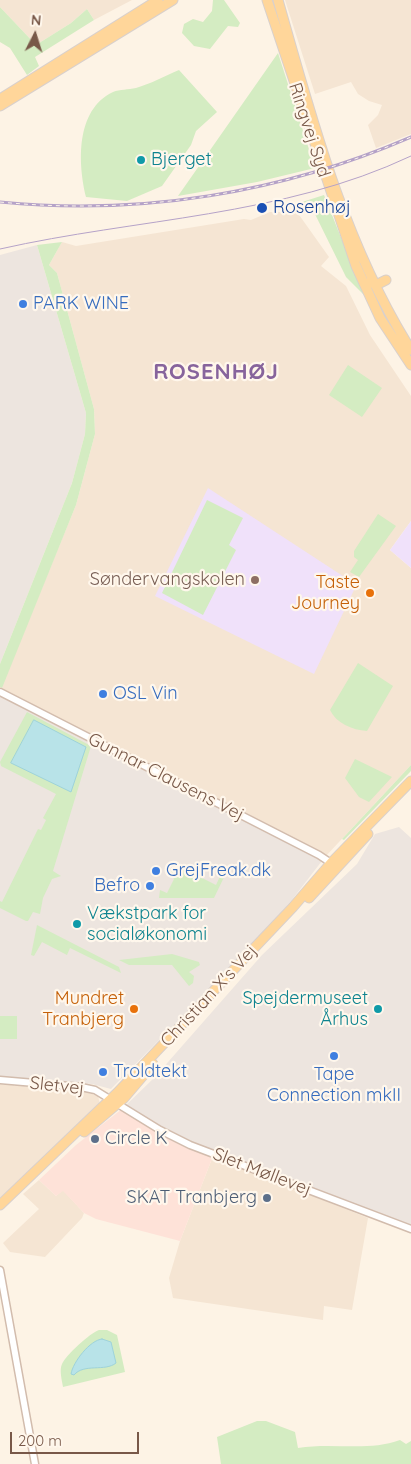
<!DOCTYPE html>
<meta charset="utf-8">
<style>
body{margin:0}
#map{position:relative;width:411px;height:1464px;overflow:hidden;background:#fdf3e5;font-family:Quicksand,sans-serif}
canvas{display:block}
.north{position:absolute;left:10px;top:10px;width:50px;height:50px;-webkit-text-stroke:4px #fff7ec;paint-order:stroke;rotate:5deg;font-size:14px;font-weight:700;line-height:20px;text-align:center;color:#785848}
.north::after{content:'';display:block;margin:auto;width:18px;height:22px;background:#785848;clip-path:polygon(50% 0,100% 100%,50% 72%,0 100%)}
.scale{position:absolute;left:10px;top:1432px;width:129px;height:22px;box-sizing:border-box;border:2px solid #785848;border-top:0;padding-left:6px;font-size:15px;line-height:18px;white-space:nowrap;color:#785848;-webkit-text-stroke:4px #fff7ec;paint-order:stroke}
</style>
<div id="map">
<canvas width="411" height="1464"></canvas>
<div class="north">N</div>
<div class="scale">200 m</div>
</div>
<script>
const g = document.querySelector('canvas').getContext('2d');
g.lineJoin = 'round';
function fill(path, color) { g.fillStyle = color; g.fill(path, 'evenodd'); }
function strokePath(path, color, width, dash) { g.strokeStyle = color; g.lineWidth = width; g.lineCap = dash ? 'butt' : 'round'; g.setLineDash(dash || []); g.stroke(path); }
function write(font, color, halo, rows, align = 'center') {
  g.font = font + ' Quicksand,sans-serif'; g.lineWidth = 4.5; g.setLineDash([]); g.textBaseline = 'middle'; g.strokeStyle = halo; g.fillStyle = color; for (const [text, x, y, turn = 0] of rows) {
    g.save(); g.translate(x, y); g.rotate((+turn || 0) * Math.PI / 180); g.textAlign = isNaN(turn) ? turn : align; if (halo) g.strokeText(text, 0, 0); g.fillText(text, 0, 0); g.restore();
  }
}
const residential = new Path2D(`
 M0,0H132L94,20L87,9L71,23L36,45L0,7Z
 M285,0H411V134L376,148L368,125L378,115L382,105L369,101L358,94L351,82L315,94Z
 M270,212H297L329,257L321,266L346,286L370,335L411,396V521L390,550L411,568V765L325,857L0,690L76,505L95,434L94,409L57,273L49,265L62,242L76,246L244,219L251,220Z
 M0,1084L82,1091L98,1096L100,1104L0,1198Z
 M213,1156L368,1218L352,1310L324,1306L323,1320L173,1298L169,1278L180,1241Z
 M39,1180L56,1196L63,1190L84,1213L82,1218L45,1257L10,1252L3,1243L39,1209L23,1194Z`);
const commercial = new Path2D(`
 M122,1109L213,1156L180,1241L96,1219L84,1213L63,1191L56,1196L39,1180L76,1145Z`);
const industrial = new Path2D(`
 M37,245L86,413L85,434L72,483L0,664V255Z
 M0,692L325,857L291,901L221,977L111,1089L92,1084L0,1077Z
 M399,827L411,838V1233L237,1165L122,1109L154,1078L262,955L357,864L375,834Z`);
const education = new Path2D(`
 M208,488L352,582L354,590L314,674L155,596Z
 M411,521V568L390,550Z`);
const green = new Path2D(`
 M213,0H224L240,23L238,27L228,26L210,49L194,46L182,33L184,24L193,19L203,22L212,11Z
 M0,7L36,45L71,23L87,9L94,20L35,57L39,66L27,75L10,48L0,42Z
 M278,53L315,168L257,182L178,196Z
 M179,70L217,112L196,131L191,145L162,186L127,201L86,197C78,164 75,110 113,92C120,89 128,90 136,88C150,84 165,76 179,70Z
 M324,195L364,295L346,277L310,204L299,203Z
 M62,242L49,265L57,273L94,409L95,434L76,505L2,688L0,687V664L72,483L85,434L86,413L37,245Z
 M348,365L382,388L362,417L329,395Z
 M207,500L243,518L229,545L236,550L203,615L162,593Z
 M378,514L396,526L359,577L350,572L358,560L354,557V551Z
 M358,663L393,686L367,731C352,730 336,723 330,710Z
 M27,712L91,746L53,871L61,876L52,879L43,898L40,914L33,912L28,921H26L0,908V901L2,902L38,829L41,830L46,820L43,818L56,794L1,766L0,762Z
 M355,759L392,777L369,802L359,797L345,778Z
 M411,765V771L344,840L342,839Z
 M180,867L216,885L222,872L226,873L214,898H159L160,890L167,893L174,879L167,875L168,873Z
 M37,925L119,967L121,973L70,948L67,955L42,942L34,956L31,955Z
 M172,954L199,962L200,965L189,972L194,976L193,983L189,986L172,965H129L119,960Z
 M0,1016H17V1039H0Z
 M99,1330H107L117,1335L125,1372L63,1387C62,1381 59,1370 62,1364C66,1355 90,1333 99,1330Z
 M257,1421H266L295,1432L298,1448C333,1442 367,1452 400,1440L406,1444L411,1441V1464H221L217,1437Z`);
const water = new Path2D(`
 M34,720L86,747L71,792L11,763Z
 M102,1339L111,1342L116,1363C105,1372 84,1363 74,1375L71,1374C73,1362 90,1340 102,1339Z`);
const minor = new Path2D(`
 M0,692L319,855L331,863
 M0,1080L81,1087L95,1090L160,1130L190,1145L411,1229
 M0,1270L35,1464`);
const major = new Path2D(`
 M267,0L356,266L380,318L411,365
 M278,0C312,120 344,243 411,350
 M0,99L158,0
 M0,106L173,0
 M370,282L376,285L386,280
 M309,898L368,834
 M84,1132L124,1098L153,1064
 M0,1205L117,1093L293,907L331,863L411,781`);
const tram = new Path2D(`
 M0,249C137,218 282,217 411,156`);
const rail = new Path2D(`
 M0,202C140,216 282,193 411,137`);
const markers = [
 [141,160,5,"#0f9aa8"],
 [262,208,6,"#1a4fb4"],
 [23,304,5,"#3f7fe0"],
 [255,580,5,"#8d6e63"],
 [370,593,5,"#e8710a"],
 [103,694,5,"#3f7fe0"],
 [156,871,5,"#3f7fe0"],
 [150,886,5,"#3f7fe0"],
 [77,924,5,"#0f9aa8"],
 [134,1009,5,"#e8710a"],
 [378,1009,5,"#0f9aa8"],
 [334,1056,5,"#3f7fe0"],
 [103,1072,5,"#3f7fe0"],
 [95,1139,5,"#5c6f8a"],
 [267,1198,5,"#5c6f8a"]
];
const streetNames = [
 ["Ringvej Syd",309,130,72],
 ["Gunnar Clausens Vej",166,777,27],
 ["Christian X's Vej",209,996,-47],
 ["Sletvej",57,1086,6],
 ["Slet Møllevej",262,1172,21]
];
const cultureNames = [
 ["Bjerget",151,160],
 ["Vækstpark for",87,914],
 ["socialøkonomi",87,935],
 ["Spejdermuseet",368,999,"right"],
 ["Århus",368,1020,"right"]
];
const transitNames = [
 ["Rosenhøj",273,208]
];
const shopNames = [
 ["PARK WINE",33,304],
 ["OSL Vin",113,694],
 ["GrejFreak.dk",166,871],
 ["Befro",140,886,"right"],
 ["Troldtekt",113,1072],
 ["Tape",334,1075,"center"],
 ["Connection mkII",334,1096,"center"]
];
const educationNames = [
 ["Søndervangskolen",245,580]
];
const foodNames = [
 ["Taste",360,583],
 ["Journey",360,604],
 ["Mundret",124,999],
 ["Tranbjerg",124,1020]
];
const serviceNames = [
 ["Circle K",105,1139],
 ["SKAT Tranbjerg",257,1198,"right"]
];
const districtNames = [
 ["ROSENHØJ",216,372]
];
fill(residential, '#f5e5d3');
fill(commercial, '#fee2d8');
fill(industrial, '#ede5df');
fill(education, '#f0e1fa');
fill(green, '#d4ecc2');
fill(water, '#b8e3e8');
strokePath(water, '#9ed3da', 1);
strokePath(minor, '#d2bcad', 9);
strokePath(major, '#d9d0cc', 11);
strokePath(minor, '#fff', 6);
strokePath(major, '#ffd69a', 9);
strokePath(tram, '#b5a2c8', 1);
strokePath(rail, '#b5a2c8', 3);
strokePath(rail, '#fff7ec', 1, [4]);
for (const [x, y, r, color] of markers) { const dot = new Path2D(); dot.arc(x, y, r, 0, 2 * Math.PI); g.fillStyle = color; g.fill(dot); strokePath(dot, '#fff7ec', 2); }
write('18px', '#785848', '#fff7ec', streetNames);
write('18px', '#0d838f', '#fff7ec', cultureNames, 'left');
write('18px', '#164399', '#fff7ec', transitNames, 'left');
write('18px', '#366cbe', '#fff7ec', shopNames, 'left');
write('18px', '#785e54', '#fff7ec', educationNames, 'right');
write('18px', '#c56008', '#fff7ec', foodNames, 'right');
write('18px', '#4e5e75', '#fff7ec', serviceNames, 'left');
g.letterSpacing = '1px';
write('bold 22px', '#87649c', '#fff7ec', districtNames);
g.letterSpacing = '0px';
</script>
